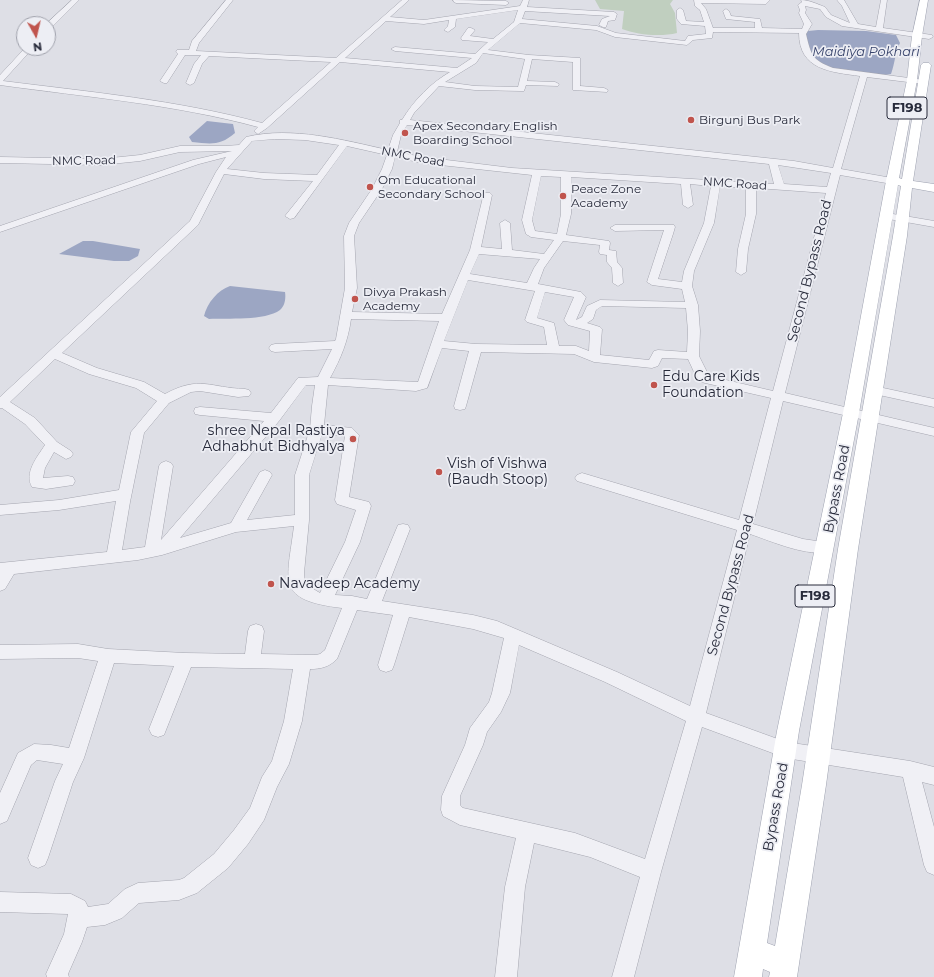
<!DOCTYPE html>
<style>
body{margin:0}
#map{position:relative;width:934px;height:977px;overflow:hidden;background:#dedfe6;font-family:Montserrat,sans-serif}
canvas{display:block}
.north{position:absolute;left:16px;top:16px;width:40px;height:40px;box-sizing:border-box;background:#edeef4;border:1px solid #9ea0aa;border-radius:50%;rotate:172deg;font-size:11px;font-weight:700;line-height:16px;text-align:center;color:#282b3b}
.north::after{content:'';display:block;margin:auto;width:14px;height:18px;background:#c0544d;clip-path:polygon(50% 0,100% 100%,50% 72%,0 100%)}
</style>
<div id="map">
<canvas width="934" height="977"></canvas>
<div class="north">N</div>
</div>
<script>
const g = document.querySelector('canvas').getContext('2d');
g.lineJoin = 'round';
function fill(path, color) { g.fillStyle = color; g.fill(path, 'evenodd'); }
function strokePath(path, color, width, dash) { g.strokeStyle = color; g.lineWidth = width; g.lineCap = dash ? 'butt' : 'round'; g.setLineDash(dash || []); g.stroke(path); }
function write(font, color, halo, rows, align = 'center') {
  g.font = font + ' Montserrat,sans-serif'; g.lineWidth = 3.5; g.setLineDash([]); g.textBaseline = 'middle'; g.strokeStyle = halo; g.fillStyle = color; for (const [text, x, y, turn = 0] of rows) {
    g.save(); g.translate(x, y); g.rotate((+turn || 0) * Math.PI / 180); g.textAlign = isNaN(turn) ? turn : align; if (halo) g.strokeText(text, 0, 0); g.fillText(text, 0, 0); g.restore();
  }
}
const green = new Path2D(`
 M595,0H673L670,4L675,13L677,33C661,37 637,35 622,29L624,11L600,9Z`);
const water = new Path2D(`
 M818,30L866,31L896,35L900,43C895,53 895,63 891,74L885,75L832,68C810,61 811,53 805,34L808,31Z
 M207,121L233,124L235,133C220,146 211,144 192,142L189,137Z
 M83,241H93L140,249L138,256L129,261H114L59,254Z
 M230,286L285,292C286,298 285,306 280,310C265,321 227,318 209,319L204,316C207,303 218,290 230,286Z`);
const minor = new Path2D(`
 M72,0H79L51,28H48V24H46Z
 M226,0H233L199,43L196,51L336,58L402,0H409L390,17L424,20L520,6L523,0H529L527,7L614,12L617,14L615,20L608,21L606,27H603L599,25L602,19L610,16L525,11L522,19L597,26L616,33L685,41L688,36L706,34L705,26L681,24L677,19V10L680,8L683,10L686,21L704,22L700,10L695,6L694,0H770L766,4L701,3L706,9L713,28H755V22L726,19L723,11L726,9L729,11L731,16L760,19L762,28L802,29L804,24L799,13L800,10L798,5L802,2L801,0C809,0 817,4 825,7L831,15L850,23L842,6L837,0H844L858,24L876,27L881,0H887L883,28L932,35L933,37L929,39L842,26L826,17L820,9L805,6L806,10L805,13L812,24L806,34C811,55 812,60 833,68L924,80L928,82L924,84L867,77L841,169L892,178L897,181L892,184L840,175L785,393L934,428V436L783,401L753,524L803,539L830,543L832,547L830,551C809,558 771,541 750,534L706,713L786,742L910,761L934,767V785L922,782L934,827V875L927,872L924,865L903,777L786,758L702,727L661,872L634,977H612L640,877L590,857L534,843L525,887L517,977H495L505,887L516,838L460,825L443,816L441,810L442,796L465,745L470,728L489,702L492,693L504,638L473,629L409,617L394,665L392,670L386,672L380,670L378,665L393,615L357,610L337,659C329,667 321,669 310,669L302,721L289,764L277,787L264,820L248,844L228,868L197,893L179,900L139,903L122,918L105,925L87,927L82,942L68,974L69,977H47L46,974L64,934L68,914L0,912V892L71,894L85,901L88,907L108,904L125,889L138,883L179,880L184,878L214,854L234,830L250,808L262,777L272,761L284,721L293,669L191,667L164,735L158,737L152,735L149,729L174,666L114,663L84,758L73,782L48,858L45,865L38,868L31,865L28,858L55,781L63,764L37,760L31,765L7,821L0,824V793L18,753L34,744L51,745L69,748L98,661L78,658L0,659V645L78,644L108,649L185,653L245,654L248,631L250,626L256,624L262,626L264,631L261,654L316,655L320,654L325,650L342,608C275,600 287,582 294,526L236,532L162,555L138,560L14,574L5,589L0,591V563L107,552L116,501L59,510L0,515V505L59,500L119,490L131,432L157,401L136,388L89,374L55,359L10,402L35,418L57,442L71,451L73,454L71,457L66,459L54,452L45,468L43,478L68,476L73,477L75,481L73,485L46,489L32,487C24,473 37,457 45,445L25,424L2,408H0V397L190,221L216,172L226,157L199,164L0,232V226L193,160L232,151L180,152L140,161L101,165L0,163V157L101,159L140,155L180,146H225L239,145L246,137C292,126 343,140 388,150L393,135L400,123V120H402C414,100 431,83 450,72L340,62L267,128L258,134L254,131L258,127C173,104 86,97 0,85V75L25,48H33L3,81C90,92 177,100 262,123L331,62L209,56L202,64L194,83L190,85L186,83L194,64L201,55H185L167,83H164L160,81L178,54L176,52L177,50H189L192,41ZM518,10L514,22L493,39L470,36L475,30L471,28H468L461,38L462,40L488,42L475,54L395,47L391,49L395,51L472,58L457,68L345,58L386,21L424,24L449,20L448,26L444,30L448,32L455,27L456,19ZM520,23L596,30L615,37L687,45L693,40L712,38L713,32L799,33C799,70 831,72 860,76L833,168L794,161L410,120L414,113L439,86L475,90L521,91H524L526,85L558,86L559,84L555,82L527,81L532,59L573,62V90L607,92L608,90L604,88L580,86V58L529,55L488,50ZM483,53L525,59L518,87L475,86L445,82L476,63ZM407,125L769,164L774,184L512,168L422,157L397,152L401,135ZM275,139L305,140L339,145L317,175L264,173L227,169L252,141ZM347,146L387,155L382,169L372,189L349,223L344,236L345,288L336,339L335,341L275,344L271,345L269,348L271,351L275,352L332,349L318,377L298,378L271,413L200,407L195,408L194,411L195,414L200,415L264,421L161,540L173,466L171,463L166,461L161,463L159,466L145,547L122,550L130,502L144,433L169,403L191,392L200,391L238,397L249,396L251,393L249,390L245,389C210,388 200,375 165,394L144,382L97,368L62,353L198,225L224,174L264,179L313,181L285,216L290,219L294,218ZM395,157L422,163L532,175L522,220L526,234L531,237L554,240L544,254L512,250L510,223L505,220L500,223L502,249L481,247L492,195L490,193H484L470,250L442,314L352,312L357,288L354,236L359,223L382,189L392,169ZM778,165L831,173L827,187L784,184ZM541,176L561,177V214L557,234L535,231L532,220ZM571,177L681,184L683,205L688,208L693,205L690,184L711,186L704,223L684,271L682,282L658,279L673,234L675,227L674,225H615L610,228L615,231L664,230L647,282L652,285L682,289L685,302L600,300L587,306L582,317L576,320L586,297L581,292L538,284L544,268L563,241L600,245L599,252L600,254L607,255V262L612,268L613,283L618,286L623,283L622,268L617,262L616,251L609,250L610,243L609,241L566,235L571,214ZM720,186L746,188V214L738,249L736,272L741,275L746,272L748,249L756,214V188L826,193L773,391L709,376L699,356L700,331L698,305L692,286L694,271L714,223ZM479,254L540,259L534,268L527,283L470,274ZM468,280L535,291L525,320L527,322L544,327L547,345L476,344L444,341ZM545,292L574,297L564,320L568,325L590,331L589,351L576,346H559L554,323L537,318ZM602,306L686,308L688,331L687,352L658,350L654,351L649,360L600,355L602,329L600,327L587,323L593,319L596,310ZM351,319L439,321L418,382L330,378C341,358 348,341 351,319ZM442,348L469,351L454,406L455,409L460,410L465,409L466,406L481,352L574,354L594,362L652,368L658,366L662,358L688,359L694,372L701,382L771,398L739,520L582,473L577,475L575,478L577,481L737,530L690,706L617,672L497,621L473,615L382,601L410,529L408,525L403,524L398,525L367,599L352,596L335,595L360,542L371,506L369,502L349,497L359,435L352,428L324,425L328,385L416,391L427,388ZM306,385H315L312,406L310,429L295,475V515L247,520L272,475L270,472L265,470L260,472L231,523L180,538L279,421ZM322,434L345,436L335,500L337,504L356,510L345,542L320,593L305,584L304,573L309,520V475ZM519,645L605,682L686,721L645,859L575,833L463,808L460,805V796L483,745L487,732L501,712L510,693Z
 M453,0L506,1L509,3L506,5L456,3L454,2Z
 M887,213L934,221V227L883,218L882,216Z
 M874,386L934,399V407L870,393L868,390L870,387Z`);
const major = new Path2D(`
 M920,0H928L922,36L917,80L899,178L902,179L921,65L923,63H929L931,65L913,181L934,184V192L912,188L907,236L858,549L826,785L797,977H769L770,972L763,969L762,977H734L777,731L843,413L886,181L907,80L912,36ZM898,185L901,186L893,236L838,549L802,785L775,946L767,943L799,731L859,413Z`);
const markers = [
 [691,120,4,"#c0544d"],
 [405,133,4,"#c0544d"],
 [370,187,4,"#c0544d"],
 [563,196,4,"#c0544d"],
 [355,299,4,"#c0544d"],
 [654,385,4,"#c0544d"],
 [353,439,4,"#c0544d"],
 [439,472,4,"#c0544d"],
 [271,584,4,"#c0544d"]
];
const farPoinames = [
 ["Birgunj Bus Park",699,120],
 ["Apex Secondary English",413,126],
 ["Boarding School",413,140],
 ["Om Educational",378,180],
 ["Secondary School",378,194],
 ["Peace Zone",571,189],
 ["Academy",571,203],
 ["Divya Prakash",363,292],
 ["Academy",363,306]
];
const farStreetnames = [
 ["NMC Road",413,157,11],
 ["NMC Road",84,161,-1],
 ["NMC Road",735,184,4]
];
const farWaternames = [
 ["Maidiya Pokhari",866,52]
];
const shields = [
 [907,108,40],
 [815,596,40]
];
const shieldNames = [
 ["F198",907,108],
 ["F198",815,596]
];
const streetNames = [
 ["Second Bypass Road",810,271,-76],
 ["Bypass Road",837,489,-79],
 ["Second Bypass Road",731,585,-75],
 ["Bypass Road",776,807,-80]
];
const poiNames = [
 ["Edu Care Kids",662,377],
 ["Foundation",662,393],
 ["shree Nepal Rastiya",345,431,"right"],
 ["Adhabhut Bidhyalya",345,447,"right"],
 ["Vish of Vishwa",447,464],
 ["(Baudh Stoop)",447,480],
 ["Navadeep Academy",279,584]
];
fill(green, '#c0cfbf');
fill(water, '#9ca6c3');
strokePath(minor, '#a4a5af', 1);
strokePath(major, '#9ea2b0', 1);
fill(minor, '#f0f0f5');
fill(major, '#fff');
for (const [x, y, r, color] of markers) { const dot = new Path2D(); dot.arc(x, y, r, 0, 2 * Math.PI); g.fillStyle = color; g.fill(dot); strokePath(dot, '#edeef4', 1.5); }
write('12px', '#282b3b', '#edeef4', farPoinames, 'left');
write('12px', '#282b3b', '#edeef4', farStreetnames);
write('italic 13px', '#37436b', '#edeef4', farWaternames);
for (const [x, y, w] of shields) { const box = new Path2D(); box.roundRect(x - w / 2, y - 11, w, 22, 3); g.fillStyle = '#edeef4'; g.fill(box); strokePath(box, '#282b3b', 1); }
write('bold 13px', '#282b3b', null, shieldNames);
write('14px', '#282b3b', '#edeef4', streetNames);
write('14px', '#282b3b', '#edeef4', poiNames, 'left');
</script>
